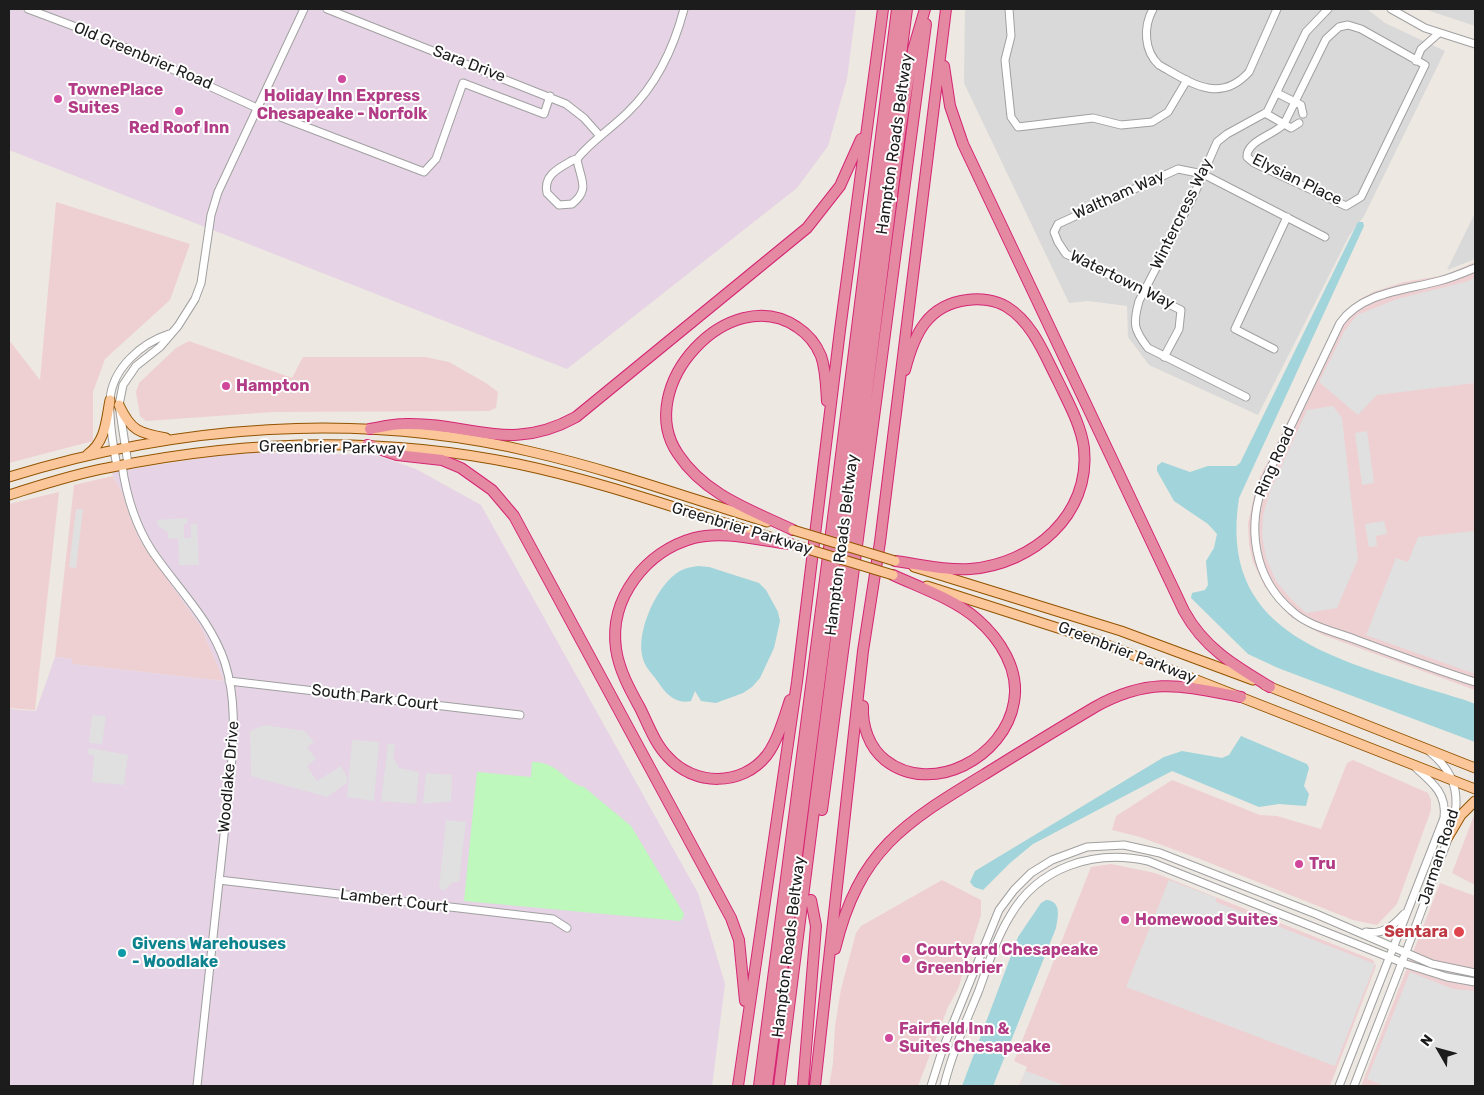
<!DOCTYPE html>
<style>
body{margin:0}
#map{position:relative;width:1484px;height:1095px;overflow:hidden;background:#ede8e1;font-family:Rubik,sans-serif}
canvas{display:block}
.frame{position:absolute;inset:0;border:10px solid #1c1c1c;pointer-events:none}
.north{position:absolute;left:1414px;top:1025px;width:50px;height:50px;-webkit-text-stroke:4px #fff;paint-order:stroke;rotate:308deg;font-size:14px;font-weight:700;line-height:20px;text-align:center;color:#1c1c1c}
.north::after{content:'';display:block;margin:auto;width:18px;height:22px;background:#1c1c1c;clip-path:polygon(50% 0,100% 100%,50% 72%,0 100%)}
</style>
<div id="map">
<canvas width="1484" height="1095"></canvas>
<div class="frame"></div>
<div class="north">N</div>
</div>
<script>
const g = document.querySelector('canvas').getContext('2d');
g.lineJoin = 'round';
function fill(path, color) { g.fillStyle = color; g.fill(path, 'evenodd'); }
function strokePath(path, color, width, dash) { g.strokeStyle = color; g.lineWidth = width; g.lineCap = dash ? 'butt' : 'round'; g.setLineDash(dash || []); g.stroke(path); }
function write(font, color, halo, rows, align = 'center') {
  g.font = font + ' Rubik,sans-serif'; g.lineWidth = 4; g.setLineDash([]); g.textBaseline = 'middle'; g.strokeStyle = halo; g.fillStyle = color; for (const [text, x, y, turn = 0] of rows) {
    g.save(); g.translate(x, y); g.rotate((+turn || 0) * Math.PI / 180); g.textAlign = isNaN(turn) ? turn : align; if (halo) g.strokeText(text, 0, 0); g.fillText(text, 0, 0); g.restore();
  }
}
const residential = new Path2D(`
 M965,9H1367L1385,23L1445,51L1364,216L1349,236L1258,415L1149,365L1128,337L1127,306L1088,301L1069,303L964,83Z
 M1424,9H1475V26Z
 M1475,213V259L1447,270Z`);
const commercial = new Path2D(`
 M56,202L190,244L170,300L105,359L93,392V441L9,463V340L40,380Z
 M1475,262V690L1323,635L1291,617L1265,587L1253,562L1249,544L1248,523L1257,483L1340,316L1360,299L1373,292L1404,282L1445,275Z
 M189,341L292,378L303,357H425L449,362L486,383L498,392L496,408L489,411L273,412L146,421L140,416L136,392L139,383L176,348Z
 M113,476L122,492L132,522L141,542L201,627L224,681L71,664L72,659L55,657L74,485Z
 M59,492L35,710L9,708V504Z
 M1353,760L1428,793L1431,800V810L1397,904L1377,925L1353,920L1200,859L1140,837L1112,830L1116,816L1172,780L1260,815L1277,816L1321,829L1347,763Z
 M1475,813V885L1452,873Z
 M1111,864L1155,873L1373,960L1376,966L1330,1086H1019L1027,1067L1014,1061L1091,867Z
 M942,880L981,900V915L958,989L948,1007L918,1086H829L833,1063L835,1026L841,989L856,933L861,926Z
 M1440,883L1475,896V1086H1361Z`);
const industrial = new Path2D(`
 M9,9H856L847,79L828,146L797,188L567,369L9,150Z
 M266,452L376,455L416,469L481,505L698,893L725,984L712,1086H9V709L36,711L55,657L72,659V664L224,681L201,627L141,542L132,522L122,492L111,472L222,455Z`);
const park = new Path2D(`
 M532,762C560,762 563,782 584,787L631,826L684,914L683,918L680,921L464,901L477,772L531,777Z`);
const parking = new Path2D(`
 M1475,278V383L1377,395L1358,415L1319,382L1345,330L1357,315L1397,299L1465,282Z
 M1333,406L1342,418L1358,559L1337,608L1306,613L1291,599L1276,581L1266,558L1262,535L1263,515L1270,491L1307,410Z
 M1367,431L1374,483L1362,485L1355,433Z
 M76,509H83L76,568L69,567Z
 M187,518L188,523L184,524V538H191V524H197L199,565H179L178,538L168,539V533L158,525L157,520Z
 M1384,521L1387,534L1376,536L1377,546L1369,547L1365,524Z
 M1475,531V674L1366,635L1396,558L1408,562L1418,537Z
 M92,715L106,716L102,744L89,743Z
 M265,725L305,731L314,742L307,747L316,759L307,766L317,781L341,766L347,777V783L327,797L251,776L250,731Z
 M352,740L379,742L374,801L347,797Z
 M388,744H395L393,757L399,768L419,772L416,804L381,801Z
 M89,748L128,755L124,785L92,782L94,755L88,754Z
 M426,773L452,775L451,801L423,804Z
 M446,820L466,822L459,882H453L445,890L439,889Z
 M1169,880L1216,898V902L1375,964L1335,1066L1126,987Z
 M1410,972L1453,989L1475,991V1086H1384L1367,1079Z
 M1025,1071H1026L1066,1086H1020Z`);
const water = new Path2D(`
 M1358,222H1363L1364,226L1239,498C1218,631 1328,656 1428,689C1444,694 1461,698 1475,704V742L1278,668L1248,654L1191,598L1192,593L1205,590L1208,585L1206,561L1214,548L1217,534L1208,524L1174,501L1157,471V466L1162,462L1190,472L1208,466H1236L1240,463Z
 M698,566L709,567L759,583L766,590L778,612L780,621L774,648L760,678L752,687L743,693L716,703L701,701L695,691L691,701C676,705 665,693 658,682C652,673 644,667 642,655C637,630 657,584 680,571C685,568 692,567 698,566Z
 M1241,736L1307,764L1309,768L1304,786L1309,794L1306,806L1279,804L1259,807L1172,771L1033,844L1010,863L983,890L974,887L970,882L975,871L1164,757L1182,751L1222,758L1229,755Z
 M1046,900C1062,901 1058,917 1056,928L993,1086H962L1018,937L1041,903Z`);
const minor = new Path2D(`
 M28,9L100,36L257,108L424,172L436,159L463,83L544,114L550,96
 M327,9L566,104L584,118L600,136
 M1009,9L1011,36L1005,60L1011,117L1018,127L1093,118L1121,125L1152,122L1168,112L1187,80
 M1153,9C1143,27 1144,51 1159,65C1190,82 1219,105 1249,72L1277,9
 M1391,9L1425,28L1475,44
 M1348,25L1361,29L1425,65L1361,197L1346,206L1254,163L1247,157C1246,141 1274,135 1284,124L1326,39L1339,27Z
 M1416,61L1421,49L1439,33
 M1277,93L1301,105L1303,114
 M1265,113L1291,128L1299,123
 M577,159C580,179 591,189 572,204L559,205L547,193C543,175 559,168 573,160L577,159C591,141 611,129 628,112C657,84 674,47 684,9
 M1475,268C1463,273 1451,278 1439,281C1406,290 1362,292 1340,323L1265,480C1246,525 1253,578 1292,611C1308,626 1333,631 1354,639C1394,654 1434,669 1475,682
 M1274,349L1235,329L1287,217
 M1164,357L1179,329L1181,310L1066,254L1058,242L1054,232L1058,224L1178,169L1203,174L1325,237
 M1246,397L1148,348C1133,329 1133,323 1139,301L1193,197L1217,142L1227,134L1267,112L1306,32L1328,9
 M128,464L119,405L123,385L136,366L160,347L178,326L195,299L201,283L211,215L218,192L304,9
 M122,465C126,494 136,526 152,551C177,588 211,620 225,663C236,698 234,734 231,770L197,1086
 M117,466C113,446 109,421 110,400C112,369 141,343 169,334
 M229,681L520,715
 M219,880L553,919L567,928
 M1366,932C1383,935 1393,926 1404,914
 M931,1086L943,1048L999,910L1014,890L1031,873L1052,860L1087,847L1124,845L1160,853L1316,914L1432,964L1475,973
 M944,1086C952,1053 966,1022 979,990C988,965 996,939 1010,916C1038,867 1094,849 1148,861L1406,964L1447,977L1475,982
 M1339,1086L1444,818C1447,794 1433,783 1416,768
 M1354,1086C1381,1015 1410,945 1435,873C1443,851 1455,827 1456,804C1457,782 1446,765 1430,752`);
const major = new Path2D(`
 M119,405C131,431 139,433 166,438
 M88,454C106,441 106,420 110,400
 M9,477C178,425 358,411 532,452C611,470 689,498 767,522
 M9,495C41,485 74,474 107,468C242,440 382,436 518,464C604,482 686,512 770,537
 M914,567L1121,631L1253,680
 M927,586L1092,639L1475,789
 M1265,685L1475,768
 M1448,837L1461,815L1475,801`);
const highway = new Path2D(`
 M944,66L950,106L963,144L1184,611C1204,648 1235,666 1270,687
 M370,429C381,427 393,424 404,424C471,422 509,454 576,417L807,228L840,186L861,139
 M367,445L397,455L442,460L461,468L492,490L514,516L731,918L739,940L745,1001
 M793,530C751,510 705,495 678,454C632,387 730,281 797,327C808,334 816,344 821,356C826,370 826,386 827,401
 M895,561C919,564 946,571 970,569C1033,564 1091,515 1084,448C1081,425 1068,402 1058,381C1045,356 1033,323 1007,307C996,300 980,298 967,300C927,305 914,335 905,370
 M790,700C784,718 778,740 767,755C742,787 694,786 668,757C655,744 648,724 640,708C630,690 619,670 616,649C609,598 646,551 694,538C724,530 761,541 791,544
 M863,706C862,726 869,747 885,760C932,797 1005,757 1014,702C1020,670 1000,639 977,619C954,599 921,588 893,575
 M822,810L926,24
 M835,949C859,850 904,823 985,774C1022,751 1058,729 1095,707C1151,676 1183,686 1241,697
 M738,1086L797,682L840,330L883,9
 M759,1086L837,487L897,9
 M767,1086L907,9
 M779,1086L900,133L913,50L925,9
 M803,1086L816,926L811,900
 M815,1086L863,651L880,542L946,9`);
const majorBridge = new Path2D(`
 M793,530L895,561
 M791,544L893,575`);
const markers = [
 [342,79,5,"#d1479c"],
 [58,99,5,"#d1479c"],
 [179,111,5,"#d1479c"],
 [226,386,5,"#d1479c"],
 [1299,864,5,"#d1479c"],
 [1125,920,5,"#d1479c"],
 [1459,932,6,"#e0444e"],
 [122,953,5,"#0f9aa8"],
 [906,959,5,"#d1479c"],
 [889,1038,5,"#d1479c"]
];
const streetNames = [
 ["Old Greenbrier Road",143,56,23],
 ["Sara Drive",469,64,21],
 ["Hampton Roads Beltway",895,144,-82],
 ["Elysian Place",1297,180,26],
 ["Waltham Way",1119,195,-24],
 ["Wintercress Way",1182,214,-64],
 ["Watertown Way",1122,280,26],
 ["Greenbrier Parkway",332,448,1],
 ["Ring Road",1275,462,-66],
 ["Greenbrier Parkway",742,529,17],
 ["Hampton Roads Beltway",842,545,-83],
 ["Greenbrier Parkway",1127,653,21],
 ["South Park Court",375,698,7],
 ["Woodlake Drive",229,777,-85],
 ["Jarman Road",1439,857,-72],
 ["Lambert Court",394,901,7],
 ["Hampton Roads Beltway",789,947,-83]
];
const hotelNames = [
 ["TownePlace",68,90],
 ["Suites",68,108],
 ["Holiday Inn Express",342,96,"center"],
 ["Chesapeake - Norfolk",342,114,"center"],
 ["Red Roof Inn",179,128,"center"],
 ["Hampton",236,386],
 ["Tru",1309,864],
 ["Homewood Suites",1135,920],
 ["Courtyard Chesapeake",916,950],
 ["Greenbrier",916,968],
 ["Fairfield Inn &",899,1029],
 ["Suites Chesapeake",899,1047]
];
const healthNames = [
 ["Sentara",1448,932]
];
const cultureNames = [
 ["Givens Warehouses",132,944],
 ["- Woodlake",132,962]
];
fill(residential, '#dad9d9');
fill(commercial, '#efd0d2');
fill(industrial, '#e6d3e5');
fill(park, '#bef8bd');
fill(parking, '#e0e0e0');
fill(water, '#a1d4db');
strokePath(minor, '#a0a0a0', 9);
strokePath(major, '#925301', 11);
strokePath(highway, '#d52573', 12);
strokePath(minor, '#fff', 7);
strokePath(major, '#fbc699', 9);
strokePath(highway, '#e589a3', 10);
strokePath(majorBridge, '#925301', 11, []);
strokePath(majorBridge, '#fbc699', 9);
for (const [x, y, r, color] of markers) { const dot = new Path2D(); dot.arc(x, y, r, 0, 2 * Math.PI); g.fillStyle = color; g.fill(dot); strokePath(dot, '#fff', 2); }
write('16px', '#1c1c1c', '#fff', streetNames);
write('bold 16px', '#b23c85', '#fff', hotelNames, 'left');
write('bold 16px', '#be3a42', '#fff', healthNames, 'right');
write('bold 16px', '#0d838f', '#fff', cultureNames, 'left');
</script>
